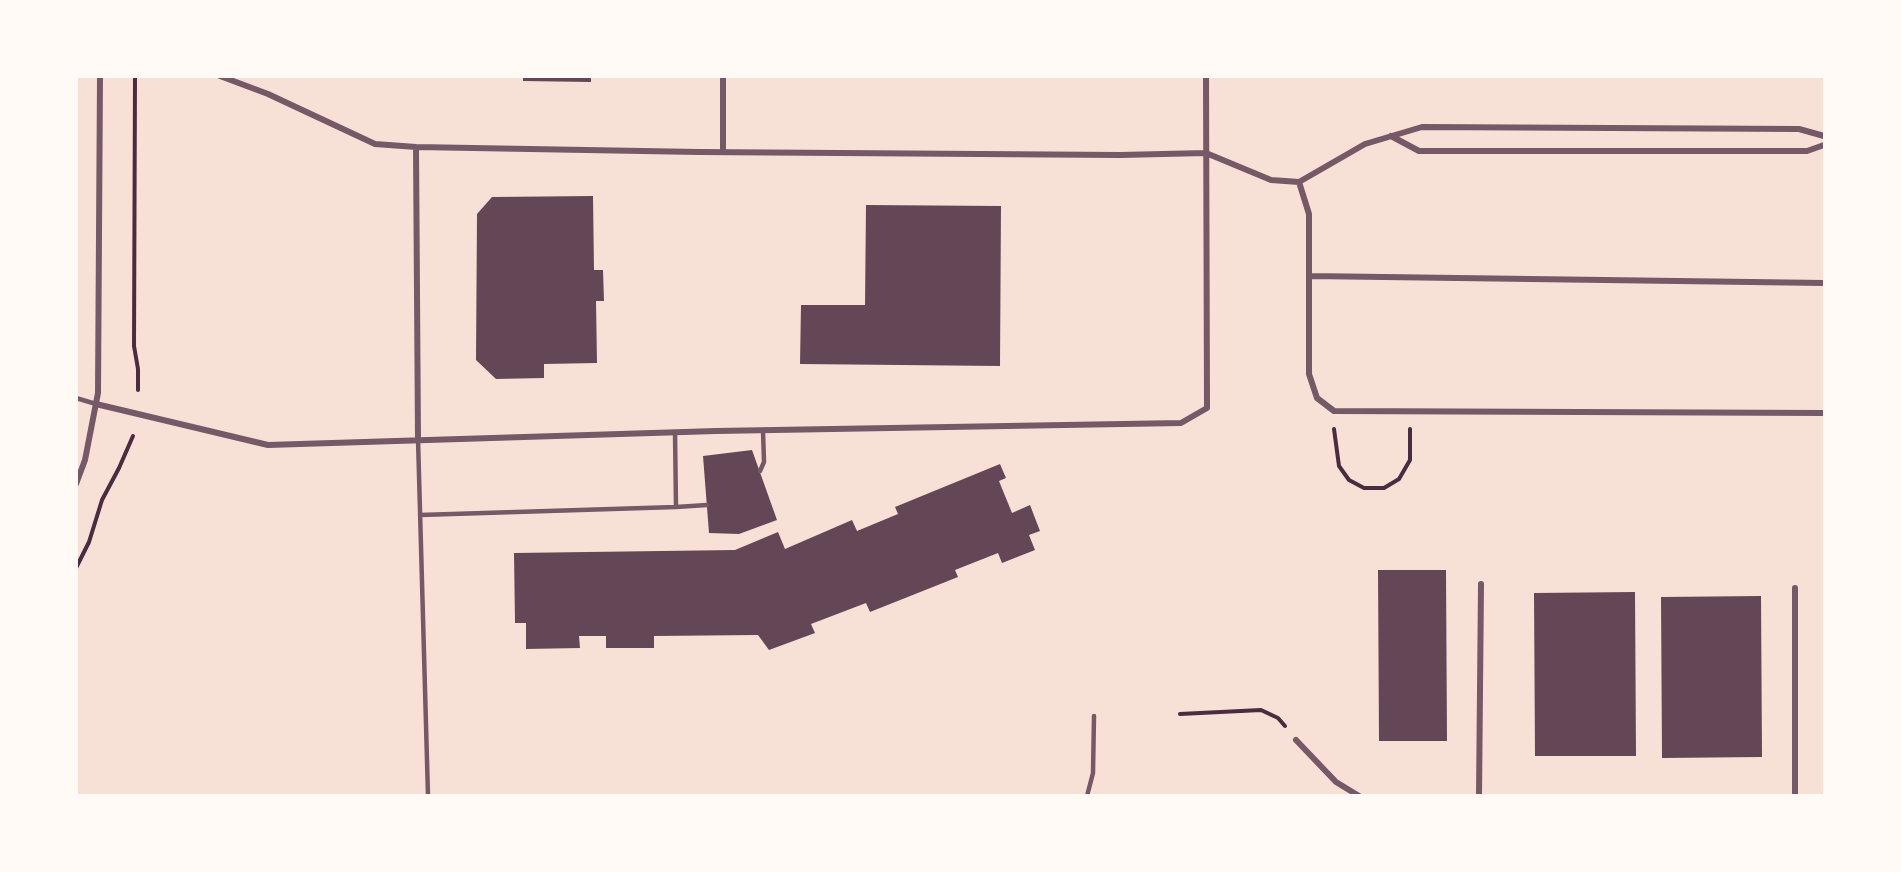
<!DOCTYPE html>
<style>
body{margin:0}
#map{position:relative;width:1901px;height:872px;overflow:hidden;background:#f7e1d7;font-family:Montserrat,sans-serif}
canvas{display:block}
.frame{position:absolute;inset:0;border:78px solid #fffaf5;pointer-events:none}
</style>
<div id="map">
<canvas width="1901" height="872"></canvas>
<div class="frame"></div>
</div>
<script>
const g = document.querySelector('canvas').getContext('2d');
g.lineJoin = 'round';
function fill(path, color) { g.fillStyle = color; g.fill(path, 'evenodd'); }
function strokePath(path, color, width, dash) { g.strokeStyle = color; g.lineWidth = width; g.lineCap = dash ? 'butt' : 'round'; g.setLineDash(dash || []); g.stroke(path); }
const building = new Path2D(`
 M523,76H591V82L523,81Z
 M593,196L594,270H603L604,301H596L597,363L544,364V378L496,379L476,360L477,214L492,197Z
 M866,205L1001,206L1000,366L800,364L801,305H865Z
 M752,450L777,520L739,534L709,533L703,456Z
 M1000,464L1006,478L999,481L1012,513L1030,505L1040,531L1029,535L1035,550L1002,563L998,553L955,570L958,577L870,612L866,603L811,624L815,633L769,650L758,635L654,636V648H606V636H579L580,648L526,649V623H515L514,553L735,550L778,532L785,549L852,520L857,531L898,514L895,507Z
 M1378,570H1446L1447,741H1379Z
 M1635,592L1636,756H1535L1534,593Z
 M1761,596L1762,757L1662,758L1661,597Z`);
const path = new Path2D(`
 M135,76L134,346L138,369V390
 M1334,429L1339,466L1349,480L1364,488H1384L1399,479L1410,460V429
 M76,568L89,542L102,500L119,468L133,436
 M1180,714L1261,710L1278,718L1285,726`);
const service = new Path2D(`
 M76,398L96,404
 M418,439L428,796
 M760,471L764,462L763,431
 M676,507L707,505
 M420,515L676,507L675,432
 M1087,796L1093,773L1094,716`);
const minor = new Path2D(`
 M220,76L268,94L375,144L416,147L699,152L1120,155L1206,153L1271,180L1299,182L1365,144L1422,127L1799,129L1824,136
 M1391,136L1419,151H1807L1824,145
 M416,147L418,439
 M723,152V76
 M1299,182L1309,214V374L1317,398L1334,411L1824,413
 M1310,276L1824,283
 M96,404L268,445L716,431L1181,423L1207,408L1206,76
 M76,484L85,460L98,393L100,76
 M1296,740L1336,782L1359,796
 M1479,796L1481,584
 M1795,796V588`);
fill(building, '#644757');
strokePath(path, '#4a2c40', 4);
strokePath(service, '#755966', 4.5);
strokePath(minor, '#755966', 6);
</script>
